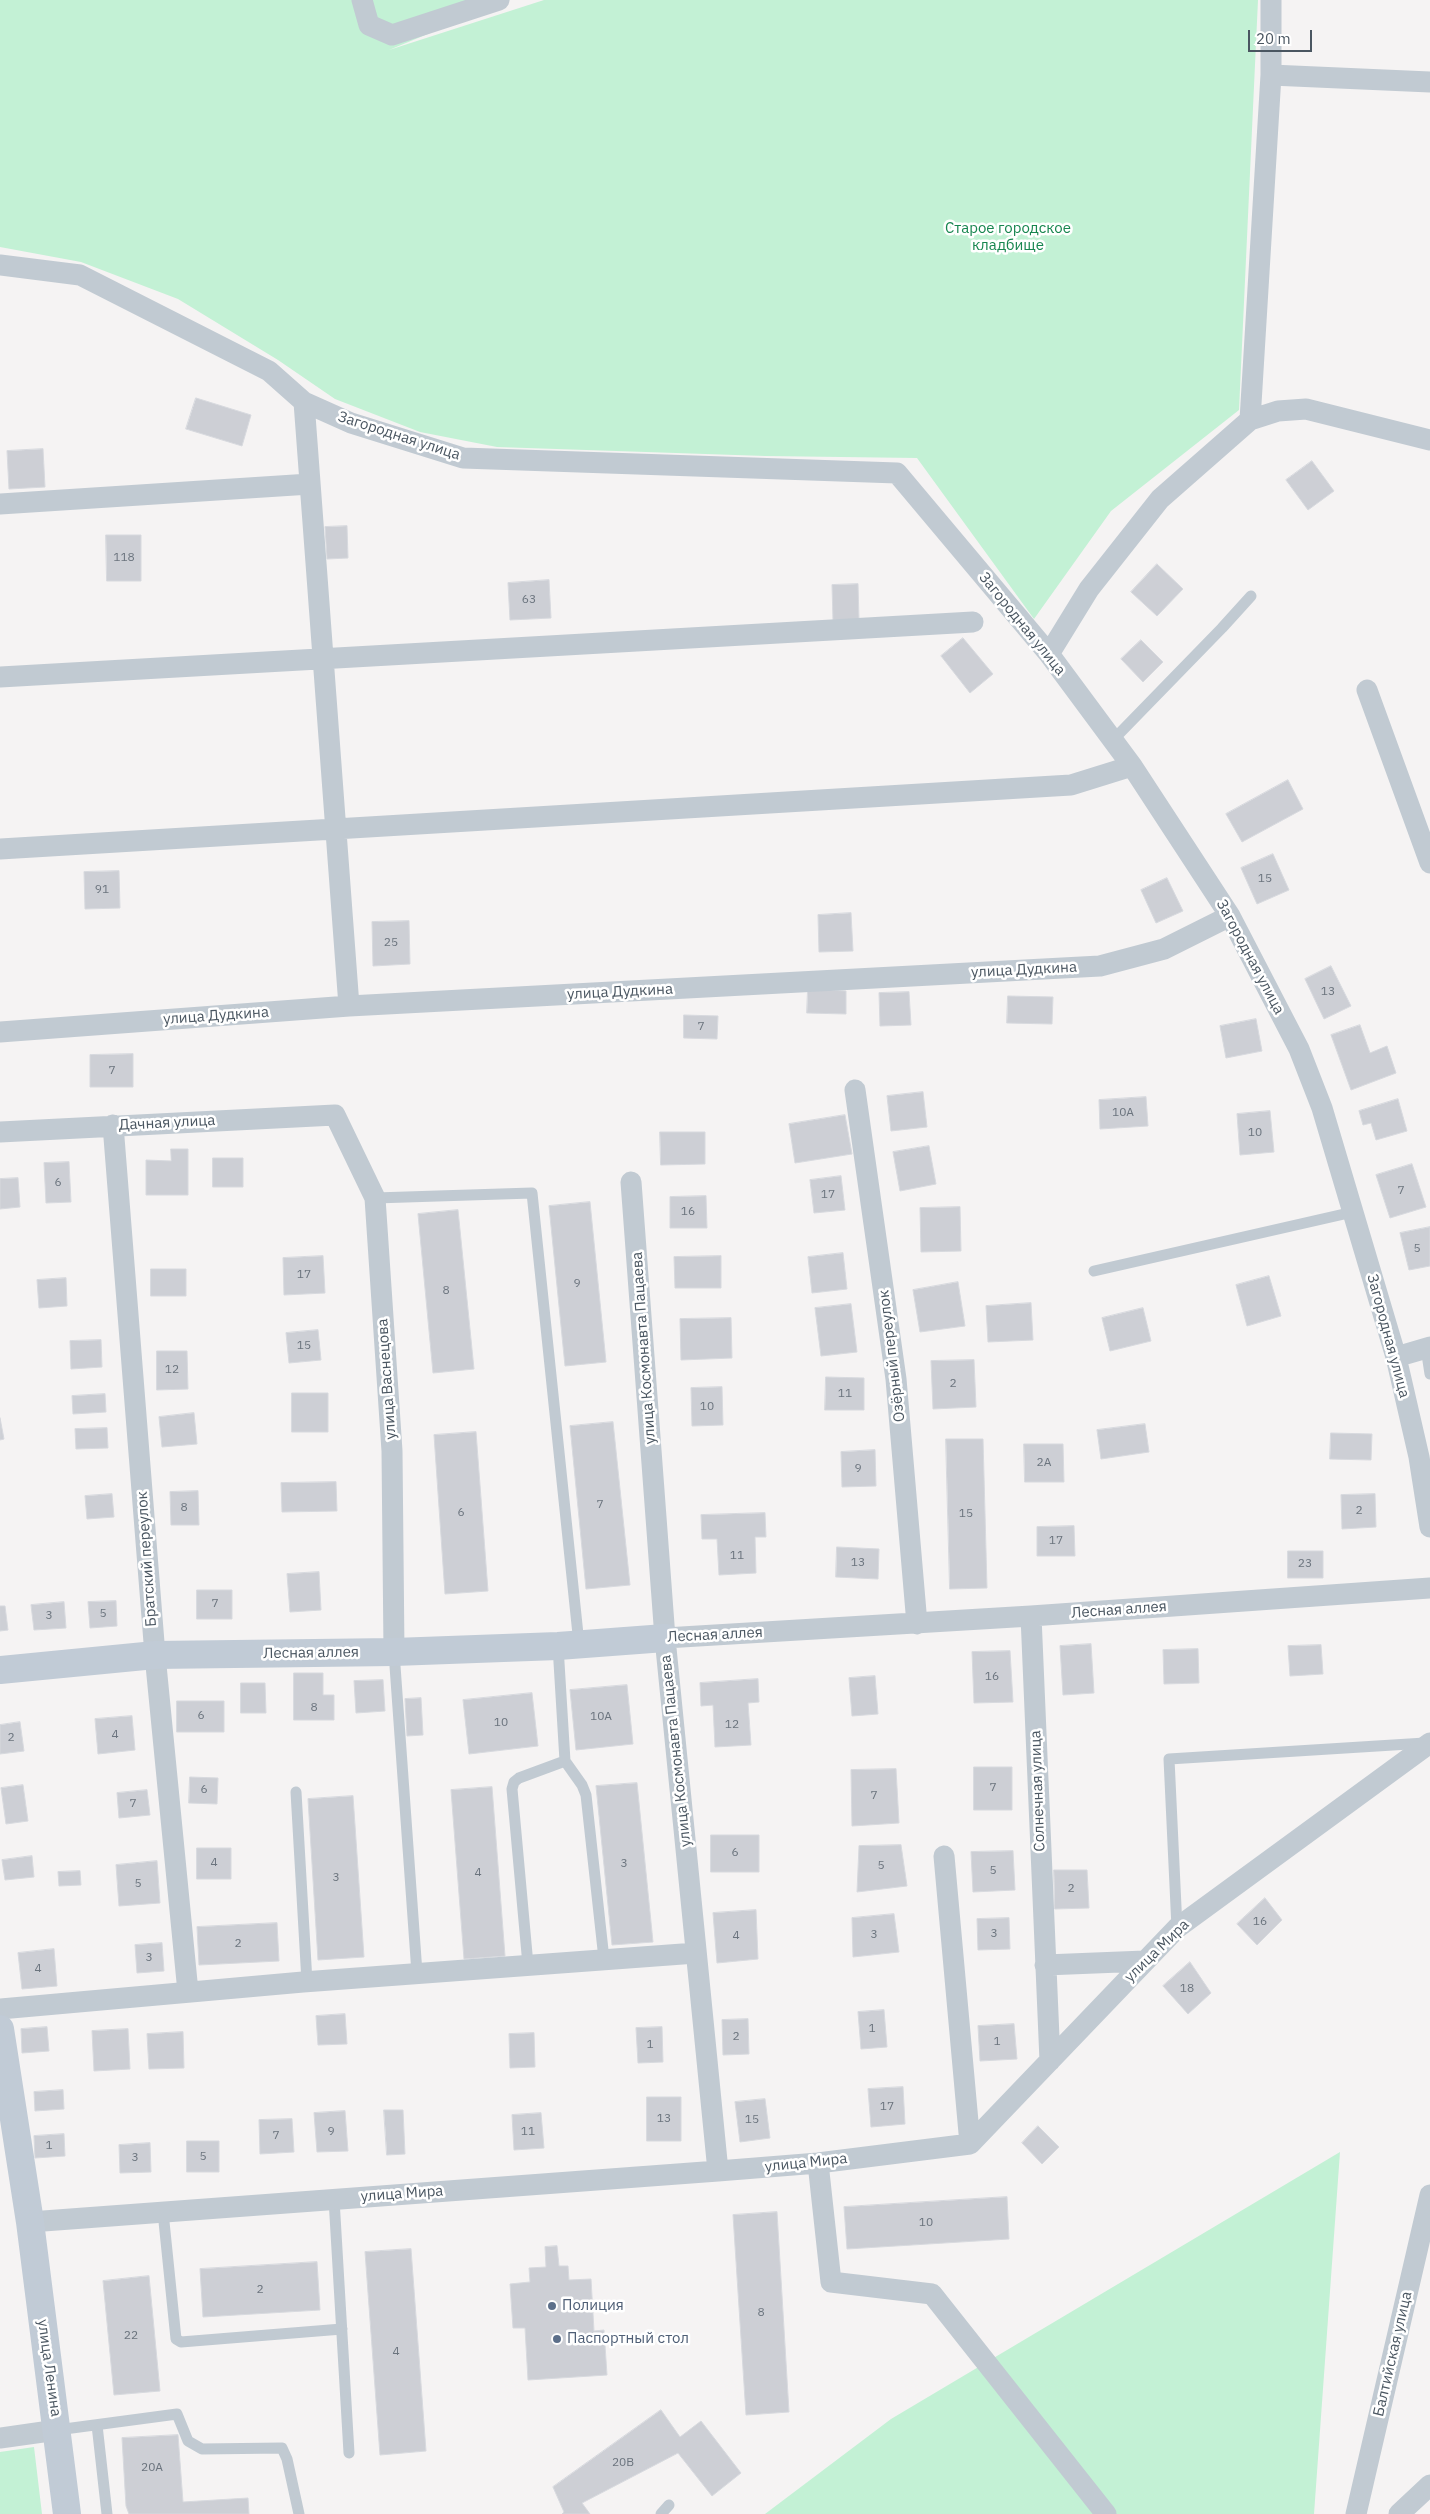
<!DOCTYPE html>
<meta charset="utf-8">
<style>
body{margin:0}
#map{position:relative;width:1430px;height:2514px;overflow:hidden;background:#f5f3f3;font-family:"IBM Plex Sans",sans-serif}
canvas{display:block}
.scale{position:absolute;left:1248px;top:30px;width:64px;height:22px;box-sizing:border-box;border:2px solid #4a5661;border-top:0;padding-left:6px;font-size:15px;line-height:18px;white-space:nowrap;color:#4a5661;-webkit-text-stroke:4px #fff;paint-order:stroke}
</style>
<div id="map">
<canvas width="1430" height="2514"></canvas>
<div class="scale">20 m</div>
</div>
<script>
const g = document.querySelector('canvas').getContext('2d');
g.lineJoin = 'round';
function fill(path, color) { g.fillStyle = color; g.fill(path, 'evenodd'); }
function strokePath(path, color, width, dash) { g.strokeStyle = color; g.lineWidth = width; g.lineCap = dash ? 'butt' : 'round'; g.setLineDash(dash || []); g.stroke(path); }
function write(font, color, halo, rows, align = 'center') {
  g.font = font + ' "IBM Plex Sans",sans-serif'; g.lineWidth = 5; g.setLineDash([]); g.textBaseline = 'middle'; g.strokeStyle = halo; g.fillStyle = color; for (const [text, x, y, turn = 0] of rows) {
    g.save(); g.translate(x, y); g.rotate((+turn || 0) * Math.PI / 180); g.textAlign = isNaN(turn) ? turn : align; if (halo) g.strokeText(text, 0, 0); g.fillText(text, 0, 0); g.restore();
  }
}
const green = new Path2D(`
 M0,0H510L389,50L544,0H1258L1239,410L1111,511L1034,619L917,458L765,456L497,447L420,432L335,399L278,360L178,299L81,262L0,247Z
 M1340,2152L1314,2514H765L891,2419Z
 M34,2447L42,2514H0V2452Z`);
const building = new Path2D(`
 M196,398L251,415L242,446L186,429Z
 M43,449L45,487L9,489L7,451Z
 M1312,461L1334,491L1308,510L1286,480Z
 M347,526L348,558L327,559L325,527Z
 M106,535H141V581H107Z
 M1157,564L1183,589L1157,616L1131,592Z
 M549,580L551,618L510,620L508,583Z
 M858,584L859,620H833L832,585Z
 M963,638L993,674L970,693L941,656Z
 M1141,640L1163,662L1143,682L1121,659Z
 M1288,780L1303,809L1242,842L1226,814Z
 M1273,854L1289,890L1257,904L1241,868Z
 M119,871L120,908L85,909L84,872Z
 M1167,878L1183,911L1156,923L1141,890Z
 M851,913L853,951L819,952L818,915Z
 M409,921L410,964L373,966L372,922Z
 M1331,966L1351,1006L1324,1019L1305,979Z
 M808,989L846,991V1014L807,1013Z
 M909,992L911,1025L880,1026L879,993Z
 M1008,996L1053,997L1052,1024L1007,1023Z
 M684,1015L718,1016L717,1039L684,1038Z
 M1256,1019L1262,1051L1226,1058L1220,1026Z
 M1360,1025L1370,1053L1387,1046L1396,1073L1351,1090L1331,1035Z
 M133,1054V1087H90V1055Z
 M923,1092L927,1127L891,1131L887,1096Z
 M1146,1097L1148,1126L1100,1129L1099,1100Z
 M1398,1099L1407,1131L1376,1140L1371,1123L1363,1125L1359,1111Z
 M1270,1111L1274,1152L1240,1155L1237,1114Z
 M845,1115L852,1154L795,1163L789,1124Z
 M660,1132H705V1164L661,1165Z
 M929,1146L936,1184L900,1191L893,1152Z
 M171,1149H188V1195H146V1160L171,1161Z
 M213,1158H243V1187H213Z
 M69,1162L71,1202L46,1203L44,1163Z
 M1412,1164L1426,1207L1390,1218L1376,1175Z
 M841,1176L845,1210L814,1213L810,1180Z
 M18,1178L20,1207L0,1209V1179Z
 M706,1196L707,1228H670V1197Z
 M590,1202L606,1362L565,1366L549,1206Z
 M960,1207L961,1251L921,1252L920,1208Z
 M458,1210L474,1369L433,1373L418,1214Z
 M1430,1227V1266L1409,1270L1400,1233Z
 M843,1253L847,1289L812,1293L808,1257Z
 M323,1256L325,1293L284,1295L283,1258Z
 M721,1256V1288H675L674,1257Z
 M151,1269H186V1296H151Z
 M1269,1276L1281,1316L1247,1326L1236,1285Z
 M66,1278L67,1306L39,1308L37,1280Z
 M958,1282L965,1326L920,1332L913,1290Z
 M1031,1303L1033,1340L988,1342L986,1306Z
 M851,1304L857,1352L821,1356L815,1308Z
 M1143,1308L1151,1341L1110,1351L1102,1318Z
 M731,1318L732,1358L681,1360L680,1319Z
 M318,1330L321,1360L289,1363L286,1333Z
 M101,1340L102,1367L71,1369L70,1341Z
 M157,1351H187L188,1389L157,1390Z
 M974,1360L976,1407L933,1409L931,1361Z
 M826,1377L864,1378V1410H825Z
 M722,1387L723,1425L692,1426L691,1388Z
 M292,1393H328V1432H292Z
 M105,1394L106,1412L73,1414L72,1396Z
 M194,1413L197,1444L162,1447L159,1417Z
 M0,1418L4,1439L0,1440Z
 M613,1422L630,1585L586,1589L570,1426Z
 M1145,1424L1149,1452L1101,1459L1097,1430Z
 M107,1428L108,1448L76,1449L75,1429Z
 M476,1432L488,1591L445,1594L434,1435Z
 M1331,1433L1372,1434L1371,1460L1330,1459Z
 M946,1439H983L987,1588L950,1589Z
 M1024,1444H1063L1064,1482H1025Z
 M875,1450L876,1486L842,1487L841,1452Z
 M336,1482L337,1511L282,1512L281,1483Z
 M198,1491L199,1525H171L170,1492Z
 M112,1494L114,1517L87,1519L85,1496Z
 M1375,1494L1376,1527L1342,1529L1341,1495Z
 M765,1513L766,1537H755L756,1573L719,1575L717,1539H702L701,1515Z
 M1074,1526L1075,1556H1037V1527Z
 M837,1547L879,1549L878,1579L836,1577Z
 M1288,1551H1323V1578H1288Z
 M319,1572L321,1610L290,1612L287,1574Z
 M197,1590H232V1619H197Z
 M116,1601L117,1626L90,1628L88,1602Z
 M64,1602L66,1628L34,1630L31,1605Z
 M0,1606H5L8,1630L0,1631Z
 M1091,1644L1094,1693L1063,1695L1060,1646Z
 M1321,1645L1323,1674L1290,1676L1288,1646Z
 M1198,1649L1199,1683L1164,1684L1163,1650Z
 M1010,1651L1013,1702L974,1703L972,1652Z
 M294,1673H323V1695H334V1720H294Z
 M875,1676L878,1714L852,1716L849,1678Z
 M758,1679L759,1702L748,1703L751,1745L715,1747L713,1705L701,1706L700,1683Z
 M383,1680L385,1711L356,1713L354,1681Z
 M241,1683H265L266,1713H241Z
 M627,1685L633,1744L576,1750L570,1690Z
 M532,1693L538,1746L469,1754L463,1700Z
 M421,1698L423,1735L407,1736L405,1699Z
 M177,1701H224V1732H177Z
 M132,1716L135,1750L98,1754L95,1719Z
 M20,1722L24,1751L0,1754V1725Z
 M974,1767H1012V1810H974Z
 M896,1769L899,1823L852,1826L851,1770Z
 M190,1777L218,1778L217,1804L189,1803Z
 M637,1783L653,1942L612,1945L596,1786Z
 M23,1785L28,1821L6,1824L1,1788Z
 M492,1787L505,1956L464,1959L451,1790Z
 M147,1790L150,1815L119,1818L117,1793Z
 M353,1796L364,1957L318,1960L308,1799Z
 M711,1835H759V1872H711Z
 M901,1845L907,1886L857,1892L859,1846Z
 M197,1848H231V1879H197Z
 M1013,1851L1015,1890L973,1892L971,1852Z
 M32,1856L34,1877L5,1880L2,1860Z
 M157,1861L160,1903L119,1906L116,1865Z
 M1054,1870H1087L1089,1908L1055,1909Z
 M80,1871L81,1885L59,1886L58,1872Z
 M1265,1898L1282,1920L1257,1945L1237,1924Z
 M756,1910L758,1959L717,1963L713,1913Z
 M894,1914L899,1952L853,1957L852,1918Z
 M1009,1918L1010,1949L978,1950L977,1919Z
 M277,1923L279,1961L199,1965L197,1927Z
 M162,1943L164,1971L137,1973L135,1945Z
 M54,1949L57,1986L22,1989L18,1953Z
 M1190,1962L1211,1993L1188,2014L1163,1986Z
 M884,2010L887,2047L861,2049L858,2012Z
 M345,2014L347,2044L318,2045L316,2016Z
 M748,2019L749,2054L723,2055L722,2020Z
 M1014,2024L1017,2059L980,2061L978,2026Z
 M47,2027L49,2051L22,2053L21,2029Z
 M662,2027L663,2062L638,2063L636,2028Z
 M128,2029L130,2069L94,2071L92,2031Z
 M183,2032L184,2068L149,2069L147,2034Z
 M534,2033L535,2067L510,2068L509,2034Z
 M903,2087L905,2124L871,2127L868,2089Z
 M63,2090L64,2109L35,2111L34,2092Z
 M647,2097H681V2141H647Z
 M765,2099L770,2138L740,2142L735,2102Z
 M384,2110H403L405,2154L387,2155Z
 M345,2111L348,2151L317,2152L314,2113Z
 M541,2113L544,2148L514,2150L512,2115Z
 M292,2119L294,2152L260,2154L259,2120Z
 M1038,2126L1059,2147L1042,2164L1022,2143Z
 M64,2134L65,2156L35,2158L34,2136Z
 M187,2141H219V2172H187Z
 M150,2143L151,2172L120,2173L119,2145Z
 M1007,2197L1009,2239L847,2249L844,2207Z
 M777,2212L789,2412L746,2415L733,2215Z
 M557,2246L559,2266H568L569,2280L591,2279L594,2331L604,2330L607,2375L528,2380L525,2328H513L510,2284L530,2282L529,2268L546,2267L545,2247Z
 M411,2249L426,2451L380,2455L365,2252Z
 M317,2262L320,2310L203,2317L200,2269Z
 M149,2276L160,2391L114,2395L103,2281Z
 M661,2410L680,2437L701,2421L741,2473L712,2496L678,2453L582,2503L590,2514H562L564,2512L553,2487Z
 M178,2435L183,2502L248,2498L249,2514H129L126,2506L122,2438Z`);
const lane = new Path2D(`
 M1113,740L1222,628L1251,596
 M375,1198L532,1193L579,1644
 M1094,1271L1353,1212
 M1426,1348L1430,1374
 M394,1652L417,1973
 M565,1761L582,1785L586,1795L604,1959
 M296,1792L307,1982
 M1177,1928L1169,1759L1425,1743
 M528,1965L512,1789L514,1782L519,1778L565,1761L558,1646
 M334,2199L349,2453
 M163,2212L176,2339L181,2342L342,2329
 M97,2425L107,2514
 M57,2430L177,2414L188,2441L202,2449L282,2448L287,2459L299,2514
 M661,2514L669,2505`);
const street = new Path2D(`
 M362,0L369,25L392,35L499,0
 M1271,75L1430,82
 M0,265L80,275L269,371L304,402L351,423L463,458L897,473L1049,654L1132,766L1230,916L1299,1049L1322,1108L1396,1357L1419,1457L1430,1527
 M304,402L349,1006
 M1250,420L1271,75V0
 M0,504L310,484
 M1049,654L1089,589L1160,499L1250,420L1278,411L1306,409L1430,440
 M0,677L973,622
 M1367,690L1430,863
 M0,849L1071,785L1132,766
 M0,1032L349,1006L1100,966L1164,949L1230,916
 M855,1090L896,1379L917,1624
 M113,1125L155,1655L188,1992
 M0,1132L335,1115L375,1198L392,1451L394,1652
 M631,1182L665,1638L718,2171
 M1396,1357L1430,1347
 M1031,1616L1050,2061
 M665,1638L1031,1616L1430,1588
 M944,1856L970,2144
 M1045,1965L1145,1961
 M0,2009L303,1982L696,1953
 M818,2163L831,2282L932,2294L1106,2514
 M30,2222L718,2171L818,2163L970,2144L1177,1928L1430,1743
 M0,2438L57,2430
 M1356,2514L1430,2195
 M1399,2514L1430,2485`);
const secondary = new Path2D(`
 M0,1670L155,1655L394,1652L558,1646L665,1638
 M0,2029L30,2222L67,2514`);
const markers = [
 [552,2306,5,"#5c6f8a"],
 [557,2339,5,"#5c6f8a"]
];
const numberNames = [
 ["118",124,558],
 ["63",529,600],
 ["15",1265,879],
 ["91",102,890],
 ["25",391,943],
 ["13",1328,992],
 ["7",701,1027],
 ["7",112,1071],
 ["10А",1123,1113],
 ["10",1255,1133],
 ["6",58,1183],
 ["7",1401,1191],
 ["17",828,1195],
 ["16",688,1212],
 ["5",1417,1249],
 ["17",304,1275],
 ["9",577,1284],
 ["8",446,1291],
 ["15",304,1346],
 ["12",172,1370],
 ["2",953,1384],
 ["11",845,1394],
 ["10",707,1407],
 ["2А",1044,1463],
 ["9",858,1469],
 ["7",600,1505],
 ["8",184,1508],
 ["2",1359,1511],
 ["6",461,1513],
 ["15",966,1514],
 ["17",1056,1541],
 ["11",737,1556],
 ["13",858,1563],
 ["23",1305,1564],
 ["7",215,1604],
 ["5",103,1614],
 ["3",49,1616],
 ["16",992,1677],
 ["8",314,1708],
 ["6",201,1716],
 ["10А",601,1717],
 ["10",501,1723],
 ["12",732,1725],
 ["4",115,1735],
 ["2",11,1738],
 ["7",993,1788],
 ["6",204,1790],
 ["7",874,1796],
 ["7",133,1804],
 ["6",735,1853],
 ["4",214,1863],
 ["3",624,1864],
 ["5",881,1866],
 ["5",993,1871],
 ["4",478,1873],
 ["3",336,1878],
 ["5",138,1884],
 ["2",1071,1889],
 ["16",1260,1922],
 ["3",994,1934],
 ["3",874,1935],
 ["4",736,1936],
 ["2",238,1944],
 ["3",149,1958],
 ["4",38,1969],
 ["18",1187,1989],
 ["1",872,2029],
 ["2",736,2037],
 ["1",997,2042],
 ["1",650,2045],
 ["17",887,2107],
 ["13",664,2119],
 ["15",752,2120],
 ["9",331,2132],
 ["11",528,2132],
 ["7",276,2136],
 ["1",49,2146],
 ["5",203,2157],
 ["3",135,2158],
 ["10",926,2223],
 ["2",260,2290],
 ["8",761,2313],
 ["22",131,2336],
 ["4",396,2352],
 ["20В",623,2463],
 ["20А",152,2468]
];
const parkNames = [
 ["Старое городское",1008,229],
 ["кладбище",1008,246]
];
const streetNames = [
 ["Загородная улица",399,436,18],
 ["Загородная улица",1022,624,51],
 ["Загородная улица",1250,957,62],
 ["улица Дудкина",1024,970,-3],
 ["улица Дудкина",620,992,-3],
 ["улица Дудкина",216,1016,-4],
 ["Дачная улица",167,1123,-3],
 ["Загородная улица",1388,1336,75],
 ["улица Космонавта Пацаева",644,1348,-94],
 ["Озёрный переулок",892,1356,-97],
 ["улица Васнецова",387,1379,-94],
 ["Братский переулок",147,1559,-94],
 ["Лесная аллея",1119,1610,-4],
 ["Лесная аллея",715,1635,-3],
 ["Лесная аллея",311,1653,-1],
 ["улица Космонавта Пацаева",676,1751,-96],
 ["Солнечная улица",1038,1791,-92],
 ["улица Мира",1157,1951,-44],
 ["улица Мира",806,2163,-6],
 ["улица Мира",402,2194,-4],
 ["Балтийская улица",1393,2354,-77],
 ["улица Ленина",49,2368,82]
];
const serviceNames = [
 ["Полиция",562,2306],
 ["Паспортный стол",567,2339]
];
fill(green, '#c3f1d5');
fill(building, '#cdcfd5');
strokePath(building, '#d7d9de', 1);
strokePath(lane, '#c1cad2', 11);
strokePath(street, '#c1cad2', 21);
strokePath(secondary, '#c1cbd6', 28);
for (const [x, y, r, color] of markers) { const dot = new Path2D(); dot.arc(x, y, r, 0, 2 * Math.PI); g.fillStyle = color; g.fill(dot); strokePath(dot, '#fff', 2); }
write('12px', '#6b747e', null, numberNames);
write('15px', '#17864f', '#fff', parkNames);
write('15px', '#4a5661', '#fff', streetNames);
write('15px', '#4e5e75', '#fff', serviceNames, 'left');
</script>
